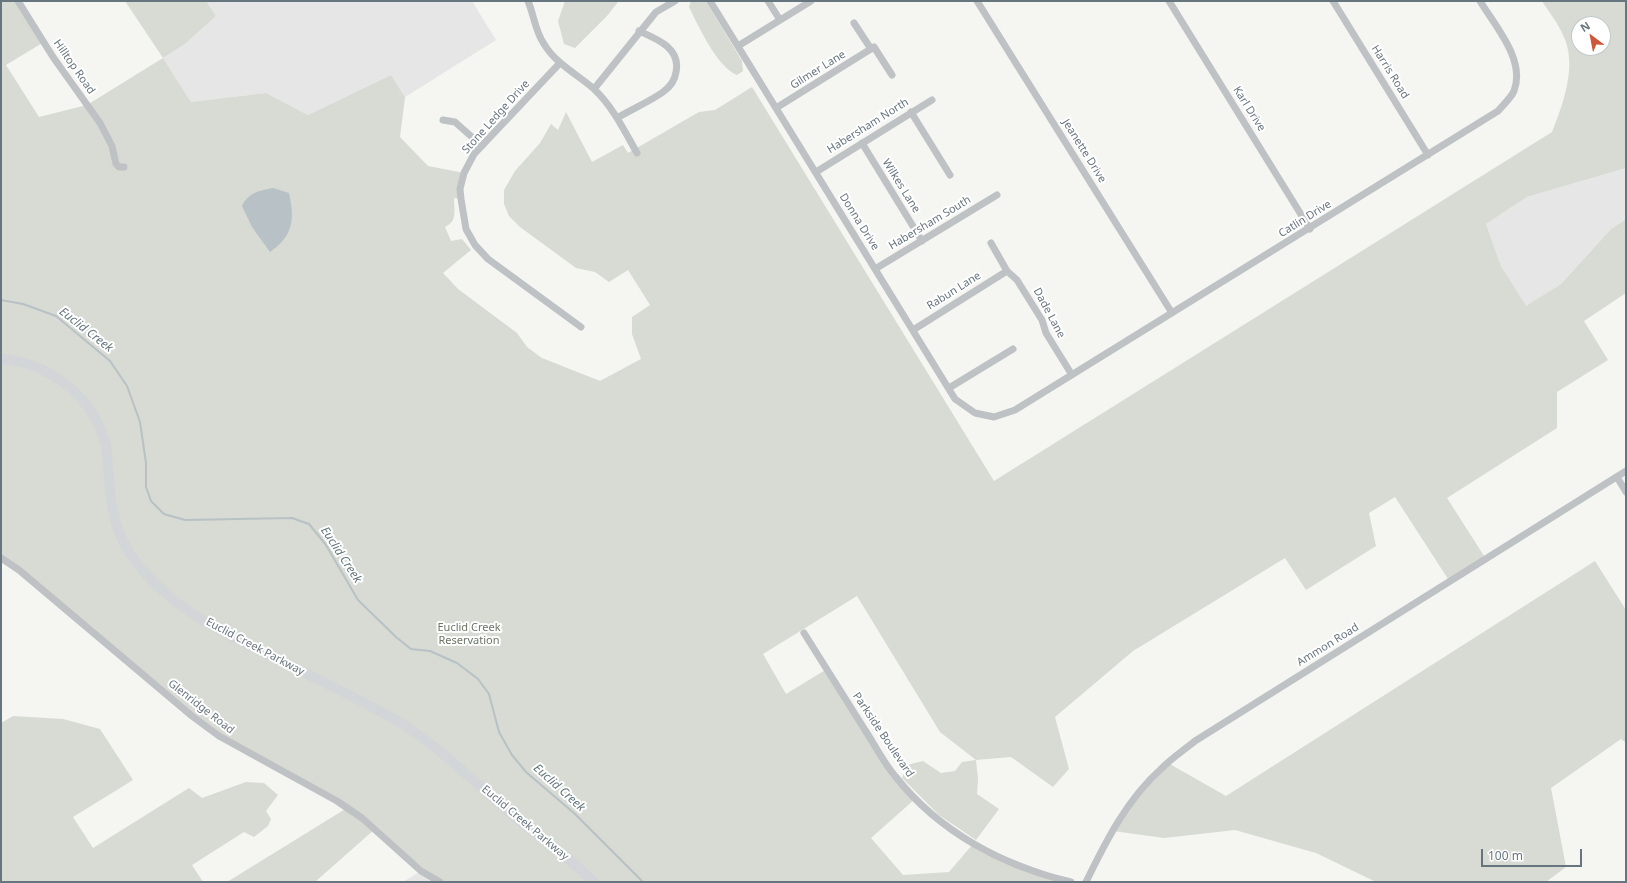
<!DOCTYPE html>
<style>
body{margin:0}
#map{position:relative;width:1627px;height:883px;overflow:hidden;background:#f5f5f2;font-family:"Noto Sans",sans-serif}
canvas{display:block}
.frame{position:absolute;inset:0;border:2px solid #67757f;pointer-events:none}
.north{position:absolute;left:1571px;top:16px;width:40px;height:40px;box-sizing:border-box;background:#fff;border:1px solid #c2c8cc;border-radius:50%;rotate:328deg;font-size:11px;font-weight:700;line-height:16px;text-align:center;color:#67757f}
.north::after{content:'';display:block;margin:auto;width:14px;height:18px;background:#ce5739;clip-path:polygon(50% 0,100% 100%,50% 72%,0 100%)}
.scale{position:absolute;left:1481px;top:849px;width:101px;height:18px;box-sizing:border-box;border:2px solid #67757f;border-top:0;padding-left:5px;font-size:12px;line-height:14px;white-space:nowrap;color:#67757f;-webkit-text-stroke:3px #fff;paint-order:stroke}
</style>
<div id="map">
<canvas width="1627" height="883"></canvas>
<div class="frame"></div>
<div class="north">N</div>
<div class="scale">100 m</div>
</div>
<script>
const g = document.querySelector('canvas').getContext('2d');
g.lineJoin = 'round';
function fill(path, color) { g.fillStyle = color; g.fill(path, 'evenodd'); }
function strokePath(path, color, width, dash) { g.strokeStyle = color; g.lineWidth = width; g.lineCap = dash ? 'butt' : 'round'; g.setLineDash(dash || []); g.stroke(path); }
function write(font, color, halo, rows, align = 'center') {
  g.font = font + ' "Noto Sans",sans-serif'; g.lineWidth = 4; g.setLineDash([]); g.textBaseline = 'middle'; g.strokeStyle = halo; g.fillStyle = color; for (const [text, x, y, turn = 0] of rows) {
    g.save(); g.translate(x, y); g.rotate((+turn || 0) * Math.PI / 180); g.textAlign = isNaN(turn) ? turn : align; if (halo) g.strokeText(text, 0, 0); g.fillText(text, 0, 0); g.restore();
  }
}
const built = new Path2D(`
 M206,1H472L496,40L405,97L391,75L308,115L266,93L191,102L163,58L185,44L216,16Z
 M1626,168V219L1611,229L1561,284L1525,307L1501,266L1486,224L1527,197Z
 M421,871L440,882H403Z`);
const green = new Path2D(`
 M1,1H18L44,42L6,65L39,117L87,105L163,58L125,1H206L216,16L185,44L163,58L191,102L266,93L308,115L391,75L405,97L400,137L428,166L464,173L461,199L454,198C454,210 458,221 445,227L451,241L462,239L471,250L443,273L458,289L517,333L527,347L542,358L600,381L641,359L632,334V317L650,305L628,270L609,282L595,272L576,268L520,227L509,216L504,204V190L515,171L540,143L551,124L558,130L566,112L592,162L623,145L628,153L699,112L715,110L752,87L994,481L1552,132C1563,104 1578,65 1563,35C1558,23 1549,12 1542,1H1626V168L1527,197L1486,224L1501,266L1526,306L1561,284L1611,229L1626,219V293L1584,321L1608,360L1557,392V428L1447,498L1486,559L1450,582L1395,497L1369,513L1376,546L1306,590L1285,558L1133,651L1055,717L1069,769L1053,787L1011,757L976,760L978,779L977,794L999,809L976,840L939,815L902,778L907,765L923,761L941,773L955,771L962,762L976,760L940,732L857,596L763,654L786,694L827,669L894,776L915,799L871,838L903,875L949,872L973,844L1071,882H440L375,829L315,882H227L347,808L226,741L1,558ZM1579,24H1603V48H1579Z
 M565,1H618V2L607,16L575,48L564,44L558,21Z
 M691,1H706L742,61L743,71L737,75C717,67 699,27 689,7Z
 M1595,561L1626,610V743L1621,739L1551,788L1566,867L1546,882H1376L1316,853L1235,830L1164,838L1113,831L1130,803L1168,763L1226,796Z
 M13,716L63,719L100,729L133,780L73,817L93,848L189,788L202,798L246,782L264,783L278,795L266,811L271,819L268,826L254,837L244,832L192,865L203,882H1V723Z`);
const water = new Path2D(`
 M273,188L289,193C295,220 293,236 270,252L252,227L242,206C249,192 259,191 273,188Z`);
const stream = new Path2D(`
 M1,300L23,304L56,316L110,361L127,386L140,422L146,463V487L151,501L164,514L185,520L292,518L309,524L326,545L358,600L396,637L411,649L430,651L457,663L478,679L489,694L499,732L512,755L526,772L575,814L643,882`);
const street = new Path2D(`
 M18,1L53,57L100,123L112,146L116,164L119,167H124
 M528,1C534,15 535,31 544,44C556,64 577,74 594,89C613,107 624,130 637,153
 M710,1L955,399L975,413L994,417L1015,410L1498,111C1503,105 1511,98 1514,91C1526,60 1495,26 1480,1
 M768,1L780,20
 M977,1L1172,313
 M1169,1L1310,229
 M1333,1L1428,155
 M854,23L871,49
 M738,46L811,1
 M559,64L474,154L464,173L460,189L461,199L466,229L475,245L488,259L581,327
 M594,89L656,12L675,1
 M776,108L874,47L892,75
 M911,112L950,175
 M617,118C632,109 649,102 663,92C670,87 675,80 676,72C681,48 657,39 639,31
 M443,120L455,122L482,146
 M862,143L922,241
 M816,172L932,100
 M991,243L1007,271L1017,280L1042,320L1046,333L1072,375
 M875,269L997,195
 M913,330L1007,271
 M949,388L1013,349
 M1617,477L1626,492
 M1,558L19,570L192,716L219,736L337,801L362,818L421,871L440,882
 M804,633C824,665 845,698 865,730C875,745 883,762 895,776C939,832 1003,866 1071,882
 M1086,882C1106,841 1127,799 1162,768C1172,758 1184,750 1195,741L1626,471`);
const secondary = new Path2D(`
 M1,359C48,362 92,396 105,442C108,449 107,459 108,467C110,489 111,512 119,532C127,553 142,571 158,586C183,611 217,629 249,645C297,670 347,692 394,719C438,745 475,783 514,816C540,838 570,858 594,882`);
const streetNames = [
 ["Hilltop Road",74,67,55],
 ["Gilmer Lane",818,70,-32],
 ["Harris Road",1390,72,58],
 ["Karl Drive",1249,109,58],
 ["Stone Ledge Drive",496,117,-48],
 ["Habersham North",868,126,-32],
 ["Jeanette Drive",1084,151,58],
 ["Wilkes Lane",901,186,58],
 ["Catlin Drive",1305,219,-32],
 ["Donna Drive",859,222,58],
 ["Habersham South",930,223,-31],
 ["Rabun Lane",954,291,-32],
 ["Dade Lane",1049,313,62],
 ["Ammon Road",1328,645,-32],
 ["Euclid Creek Parkway",255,647,28],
 ["Glenridge Road",201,707,38],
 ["Parkside Boulevard",883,735,56],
 ["Euclid Creek Parkway",525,823,40]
];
const parkNames = [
 ["Euclid Creek",469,628],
 ["Reservation",469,641]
];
const waterNames = [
 ["Euclid Creek",86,330,38],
 ["Euclid Creek",341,555,57],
 ["Euclid Creek",559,788,42]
];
fill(built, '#e5e6e5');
fill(green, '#d7dbd3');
fill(water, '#b8c1c5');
strokePath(stream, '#b8c1c5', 2);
strokePath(street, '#bec2c5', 7);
strokePath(secondary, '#d2d6d9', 10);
write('11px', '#67757f', '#fff', streetNames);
write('11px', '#6a7765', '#fff', parkNames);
write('italic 12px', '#63767c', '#fff', waterNames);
</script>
